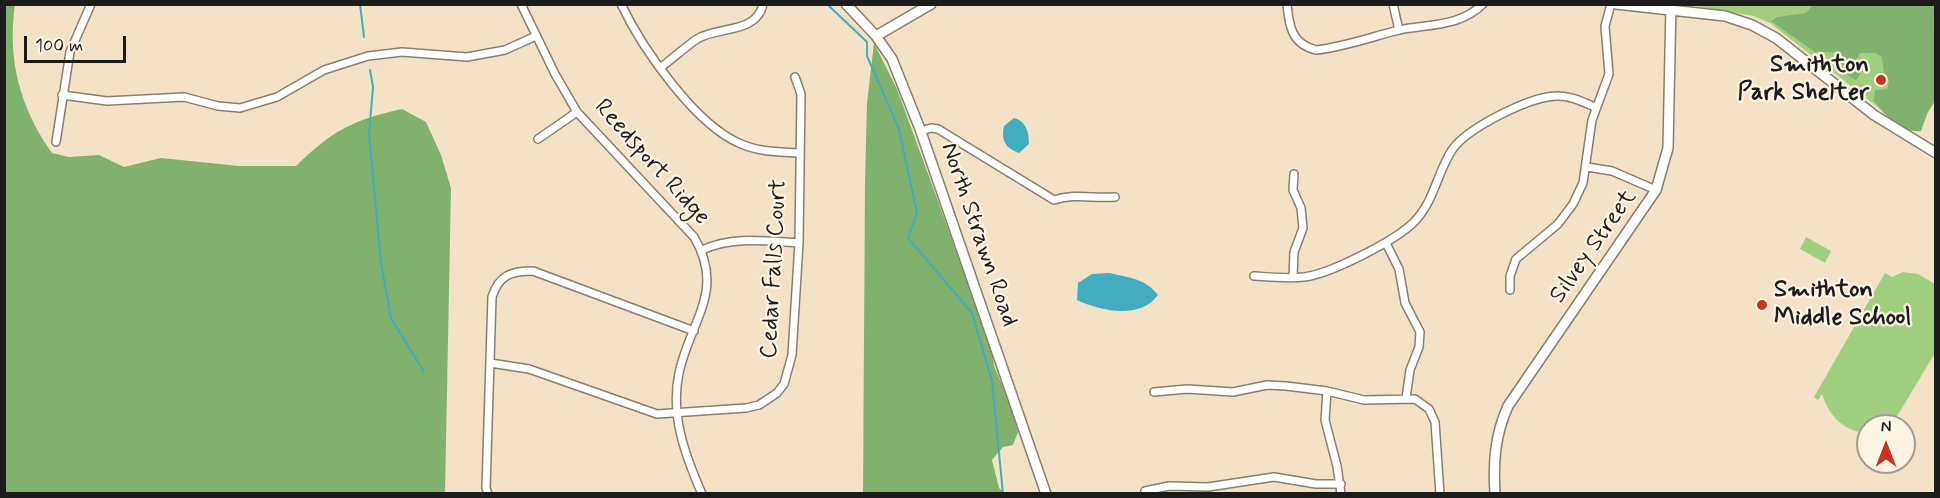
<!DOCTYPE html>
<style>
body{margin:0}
#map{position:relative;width:1940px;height:498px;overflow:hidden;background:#f3e2c5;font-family:Mynerve,sans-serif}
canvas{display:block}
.frame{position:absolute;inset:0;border:6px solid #1c1c1c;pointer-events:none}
.north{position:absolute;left:1856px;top:414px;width:60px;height:60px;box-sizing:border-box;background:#fcf5e5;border:2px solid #a29e95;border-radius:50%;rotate:0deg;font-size:16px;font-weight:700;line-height:24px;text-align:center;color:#1c1c1c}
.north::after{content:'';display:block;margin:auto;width:21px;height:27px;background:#c8321e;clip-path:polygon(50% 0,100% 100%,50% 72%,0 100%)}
.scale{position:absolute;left:24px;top:36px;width:102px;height:27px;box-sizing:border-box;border:3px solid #1c1c1c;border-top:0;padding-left:8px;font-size:18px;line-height:21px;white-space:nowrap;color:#1c1c1c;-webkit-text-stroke:4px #fcf5e5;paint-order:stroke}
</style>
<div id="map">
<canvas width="1940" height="498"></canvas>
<div class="frame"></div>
<div class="north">N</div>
<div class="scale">100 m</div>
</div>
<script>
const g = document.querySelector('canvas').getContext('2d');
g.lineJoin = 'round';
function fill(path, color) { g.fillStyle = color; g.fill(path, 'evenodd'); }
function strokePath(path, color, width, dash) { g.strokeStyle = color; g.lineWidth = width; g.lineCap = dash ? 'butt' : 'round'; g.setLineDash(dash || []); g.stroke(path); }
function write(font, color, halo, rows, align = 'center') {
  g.font = font + ' Mynerve,sans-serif'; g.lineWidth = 4.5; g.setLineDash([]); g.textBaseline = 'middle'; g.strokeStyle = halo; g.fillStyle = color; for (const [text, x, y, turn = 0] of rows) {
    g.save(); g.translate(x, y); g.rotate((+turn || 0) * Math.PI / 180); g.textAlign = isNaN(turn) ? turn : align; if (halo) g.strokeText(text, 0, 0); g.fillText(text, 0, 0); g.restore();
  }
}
const green = new Path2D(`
 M1935,4L1884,112L1770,23L1753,16L1690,5Z
 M1806,237L1831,251L1825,263L1800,249Z
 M1903,272L1918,274L1935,284V353L1893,423L1888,426H1868V433C1844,432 1829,416 1822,394L1818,400L1814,397L1885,273L1892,277Z`);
const forest = new Path2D(`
 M4,5H15C7,59 20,108 52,153L69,157L99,155L124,167L161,158L239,166H296C332,131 352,120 402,109L426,122L441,155L451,188L445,493H5Z
 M1813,5H1935V101L1928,112L1921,131C1903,134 1884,115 1874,101L1875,90L1887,89L1889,81L1884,73L1882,57L1875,53H1860L1857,59C1861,68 1863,73 1856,80C1844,75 1842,68 1840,56L1835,52H1815L1771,21L1777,17L1806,13Z
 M874,43L897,89L992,349L994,366L1020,427L1013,445L1003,447L992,460L999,488L1005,493L863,494L865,182L867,103Z`);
const water = new Path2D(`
 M1014,118C1026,121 1029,132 1029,144L1019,153C1005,148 1001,140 1004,126Z
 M1109,273C1128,277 1146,279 1158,295C1140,320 1101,311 1077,300L1078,283L1092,274Z`);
const stream = new Path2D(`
 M360,4L364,37
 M827,4L867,42V56L899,129L917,213L908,238L972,313L992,381L1003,494
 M370,70L373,87L369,134L381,263L391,318L424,372`);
const street = new Path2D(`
 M521,4L555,74L577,112L694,237C726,291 690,321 679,373C670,415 685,455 702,494
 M621,4C642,48 695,125 741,144C760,152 779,152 800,153
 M1287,4C1289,27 1292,44 1316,50C1344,47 1371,37 1399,30C1428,24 1460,27 1483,4
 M1393,4L1399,30
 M660,68C672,59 684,48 697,39C718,26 757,34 763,4
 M62,95L107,101L184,97L218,106L240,108L277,97L324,70L368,56L402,52L467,57L505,50L536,36
 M921,131L931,128L938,129L1054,200C1075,193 1094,199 1115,197
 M538,139L577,112
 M56,142L70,52L91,4
 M1587,167L1612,171L1656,190
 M1386,243L1399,269L1405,303L1420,332L1419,347L1410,370L1406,398
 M702,250C733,236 765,241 799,243
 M1254,276C1270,277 1288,279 1304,277C1330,274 1395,241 1414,222C1434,202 1437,173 1452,150C1467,128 1529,97 1556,96C1569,95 1583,102 1595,107
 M1293,277L1294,252L1303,228L1301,208L1293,190L1294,174
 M1510,290V276L1516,259L1558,224L1573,204L1583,183L1592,120L1609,74L1605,26L1611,4
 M490,363L529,369L657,414L746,408L759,405L777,393L784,384L792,355L799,243L801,94L795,77
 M1327,391L1325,420L1337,466L1341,494
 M1154,392L1187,389L1233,392L1267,385L1286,386L1327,391L1364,400L1415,399L1429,409L1435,422L1440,494
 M1145,491L1169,486L1208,487L1274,477L1316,484H1341
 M488,494L486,488L492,297C499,275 511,271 533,271L694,331`);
const secondary = new Path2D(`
 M846,4L876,36L892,59L920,129L1046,494
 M1616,4L1725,16L1752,25L1776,38L1874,115L1936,153
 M876,36L931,4
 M1495,494C1493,462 1495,435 1508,406L1656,190L1668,148L1671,4`);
const markers = [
 [1881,80,6,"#c8321e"],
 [1762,305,6,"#c8321e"]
];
const poiNames = [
 ["Smithton",1869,66],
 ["Park Shelter",1869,94],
 ["Smithton",1774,291,"left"],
 ["Middle School",1774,319,"left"]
];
const streetNames = [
 ["Reedsport Ridge",651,163,48],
 ["North Strawn Road",978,235,71],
 ["Silvey Street",1594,247,-55],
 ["Cedar Falls Court",775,269,-87]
];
fill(green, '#a0d07f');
fill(forest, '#80b26e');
fill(water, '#42adc0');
strokePath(stream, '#42adc0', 2);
strokePath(street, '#887f70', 10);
strokePath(secondary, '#887f70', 12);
strokePath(street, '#fff', 7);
strokePath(secondary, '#fff', 9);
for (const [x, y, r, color] of markers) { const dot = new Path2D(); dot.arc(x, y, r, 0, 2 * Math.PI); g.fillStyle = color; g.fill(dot); strokePath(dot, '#fcf5e5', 2); }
write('bold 24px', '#1c1c1c', '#fcf5e5', poiNames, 'right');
write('24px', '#1c1c1c', '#fcf5e5', streetNames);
</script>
